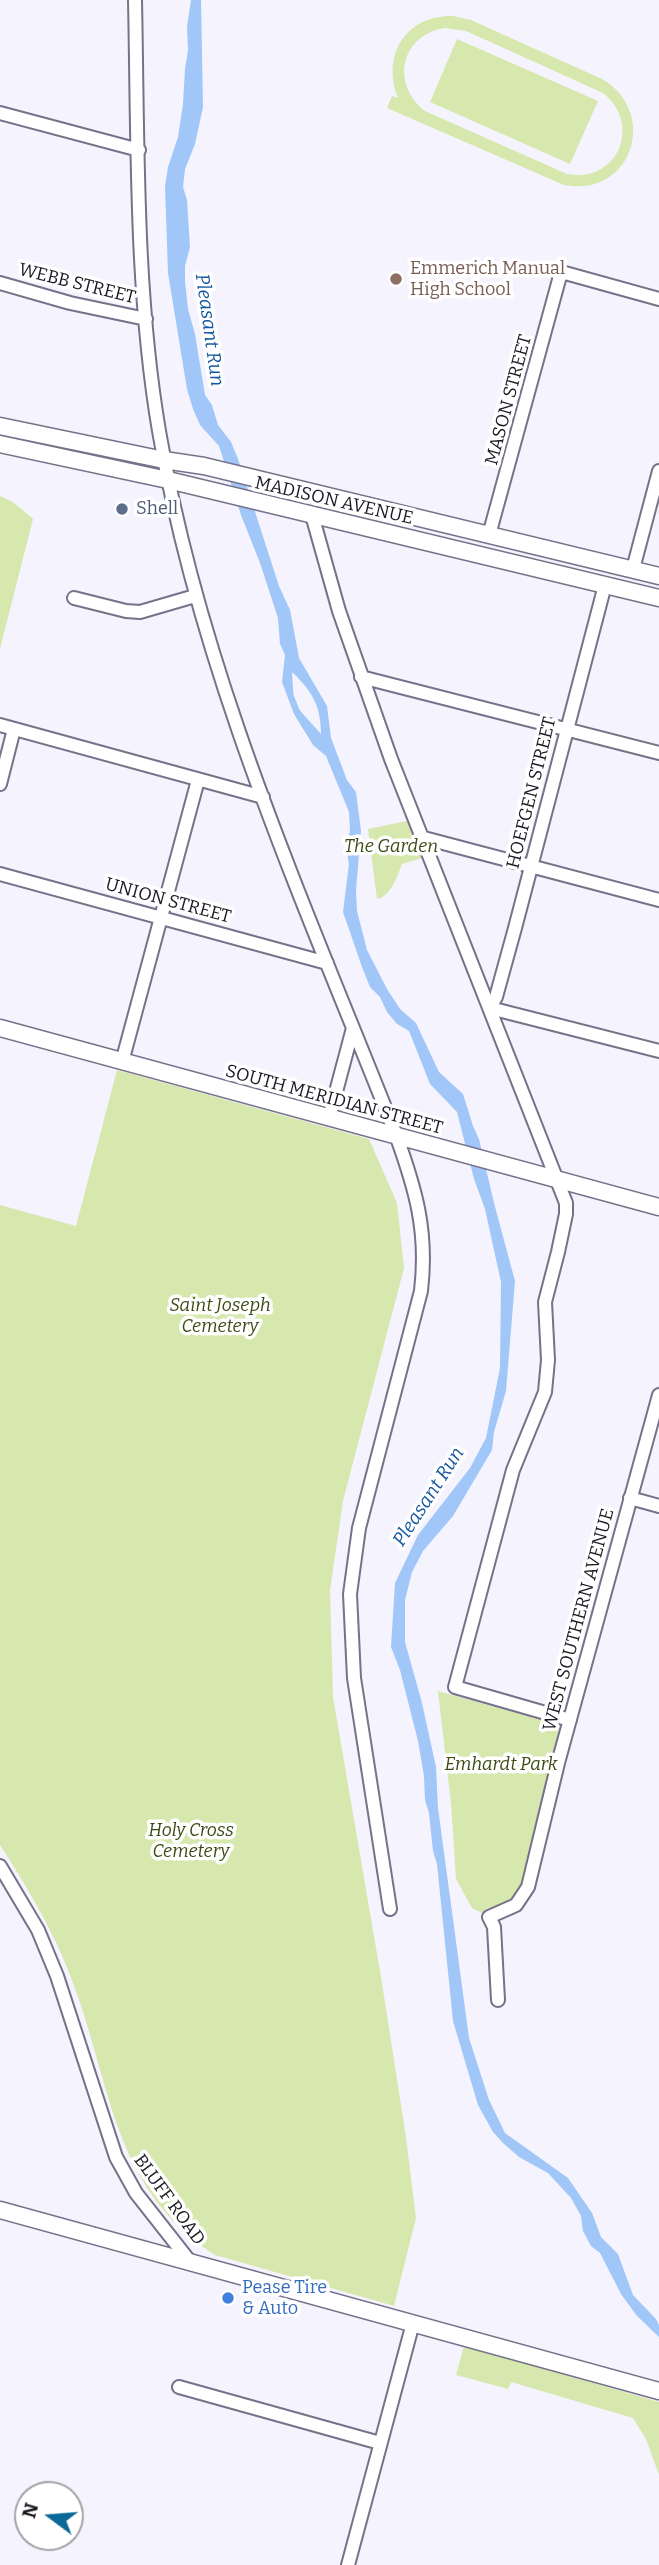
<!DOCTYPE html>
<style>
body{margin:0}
#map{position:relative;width:659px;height:2565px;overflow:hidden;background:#f5f3fe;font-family:Bitter,serif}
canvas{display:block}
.north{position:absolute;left:14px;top:2481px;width:70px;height:70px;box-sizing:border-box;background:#fff;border:2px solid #a3a3a7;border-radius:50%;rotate:286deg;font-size:19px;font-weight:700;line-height:28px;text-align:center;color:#1a1922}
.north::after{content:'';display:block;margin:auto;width:24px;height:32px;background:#0b6998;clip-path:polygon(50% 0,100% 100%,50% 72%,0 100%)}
</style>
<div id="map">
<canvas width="659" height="2565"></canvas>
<div class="north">N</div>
</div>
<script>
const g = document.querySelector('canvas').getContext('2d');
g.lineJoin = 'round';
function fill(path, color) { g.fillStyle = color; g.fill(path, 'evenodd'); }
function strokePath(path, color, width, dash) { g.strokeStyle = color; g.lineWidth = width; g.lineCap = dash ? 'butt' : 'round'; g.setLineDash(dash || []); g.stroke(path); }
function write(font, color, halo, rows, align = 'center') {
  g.font = font + ' Bitter,serif'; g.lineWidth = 7; g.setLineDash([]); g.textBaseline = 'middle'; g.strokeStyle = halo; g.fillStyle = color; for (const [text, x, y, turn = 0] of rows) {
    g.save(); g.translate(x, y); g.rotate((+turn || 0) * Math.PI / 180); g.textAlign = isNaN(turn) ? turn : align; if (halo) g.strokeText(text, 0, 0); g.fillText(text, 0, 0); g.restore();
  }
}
const green = new Path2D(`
 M453,16L471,20L602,79C659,112 633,198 564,185L387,108L392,96L398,98C381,55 406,15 453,16ZM445,28L466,31L603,93C643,125 617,184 567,174L425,111C390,83 401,35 445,28Z
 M457,39L598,101L570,164L430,102Z
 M0,496L13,502L33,519L0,649Z
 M407,821L422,858L402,864C397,877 391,896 377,899L368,829Z
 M117,1070L369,1139L397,1203L404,1268L343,1501L330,1590L333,1697L381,1977L406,2137L416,2218L394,2306L215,2255C117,2191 113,2098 78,1997C60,1942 31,1893 0,1845V1205L76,1226Z
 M438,1691L566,1727L520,1900L500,1910C492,1906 488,1907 482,1913L472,1908L456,1879L451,1803Z
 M464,2346L659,2402V2475L646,2439L633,2418L511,2382L508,2389L456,2375Z`);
const water = new Path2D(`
 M191,0H201L203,107L195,144L185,169L183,187L187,200L190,247L185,266V281L188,309L195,334L205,395L212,405L218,425L231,442L238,459L279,586L290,610L299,658L327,706L331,738L347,780L356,792L361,831L356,890L357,911L367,950L387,989L400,1009L416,1023L439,1072L463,1094L473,1126L479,1139L494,1203L515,1281L506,1391L494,1432L492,1450L453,1516L423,1551L412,1572L405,1600V1642L422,1703L436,1767L438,1808L469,2038L489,2100L505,2133L568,2178L592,2213L601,2237L618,2254L633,2295L656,2319L659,2325V2337L637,2316L621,2294L600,2253L591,2246L583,2231L581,2216L571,2198L548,2173L519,2157L503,2143L493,2132L478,2105L453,2021L437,1864L433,1851L429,1813L425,1800L424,1776L418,1741L400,1670L391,1647L395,1583L418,1535L470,1468L486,1438L500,1368L501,1282L485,1209L474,1179L457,1112L430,1084L409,1031L397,1024L387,1012L380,997L370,987L362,967L343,912L349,864L346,847L350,831L349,812L326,756L313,745L294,714L282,682L285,655L280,644L278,618L260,563L241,515L219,446L200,425L193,409L187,389L168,273L165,186L168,167L178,137L183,104L185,69L188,50L187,27ZM292,672C312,691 321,706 321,734L294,704Z`);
const stream = new Path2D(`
 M291,692L299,712`);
const minor = new Path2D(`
 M135,0C138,142 135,290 159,431C201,676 305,905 396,1135C416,1190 428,1232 421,1291L359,1528L350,1594L354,1678L390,1909
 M0,113L139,150
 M0,283L70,303L146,319
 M312,515L339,611L391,759L566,1203V1214L558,1252L545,1302L548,1360L545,1392L513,1470L455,1687L570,1720
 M489,535L560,276L565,273L659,299
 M633,569L659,471
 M605,585L515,928L496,997L490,1008L659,1051
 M74,598L126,611L140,612L195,596
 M361,677L659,753
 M0,725L263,797
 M0,784L14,729
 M424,838L659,900
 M0,874L327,963
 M122,1062L198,780
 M329,1118L353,1028
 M630,1498L659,1506
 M0,1866L38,1930L57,1976L116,2157L136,2193L191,2263
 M498,2000L494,1927L489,1917L516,1905L528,1887L558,1763L659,1395
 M179,2387L380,2443
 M348,2565L413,2323`);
const major = new Path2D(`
 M0,426L164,460L204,466L659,576
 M0,444L168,480L659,598
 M0,1028L659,1207
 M0,2210L659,2391`);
const markers = [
 [396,279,7,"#8d6e63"],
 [122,509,7,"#5c6f8a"],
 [228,2298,7,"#3f7fe0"]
];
const educationNames = [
 ["Emmerich Manual",410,269],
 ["High School",410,290]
];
const streetNames = [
 ["WEBB STREET",77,284,14],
 ["MASON STREET",509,400,-75],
 ["MADISON AVENUE",334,501,13],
 ["HOEFGEN STREET",532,793,-76],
 ["UNION STREET",168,901,15],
 ["SOUTH MERIDIAN STREET",334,1100,15],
 ["WEST SOUTHERN AVENUE",579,1620,-75],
 ["BLUFF ROAD",169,2200,54]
];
const serviceNames = [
 ["Shell",136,509]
];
const parkNames = [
 ["The Garden",391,847],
 ["Saint Joseph",220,1306],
 ["Cemetery",220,1327],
 ["Emhardt Park",501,1765],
 ["Holy Cross",191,1831],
 ["Cemetery",191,1852]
];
const shopNames = [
 ["Pease Tire",242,2288],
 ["& Auto",242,2309]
];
const waterNames = [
 ["Pleasant Run",209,330,82],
 ["Pleasant Run",429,1497,-57]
];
fill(green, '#d6e8ad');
fill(water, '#a0c7f8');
strokePath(stream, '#a0c7f8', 2.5);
strokePath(minor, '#757289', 16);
strokePath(major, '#757289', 19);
strokePath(minor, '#fff', 12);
strokePath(major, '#fff', 16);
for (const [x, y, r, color] of markers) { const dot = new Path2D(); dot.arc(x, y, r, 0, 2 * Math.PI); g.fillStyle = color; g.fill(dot); strokePath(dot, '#fff', 2.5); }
write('18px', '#785e54', '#fff', educationNames, 'left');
write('18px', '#1a1922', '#fff', streetNames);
write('18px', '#4e5e75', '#fff', serviceNames, 'left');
write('italic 18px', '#3c4a13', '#fff', parkNames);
write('18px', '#366cbe', '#fff', shopNames, 'left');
write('italic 19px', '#15579e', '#fff', waterNames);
</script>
